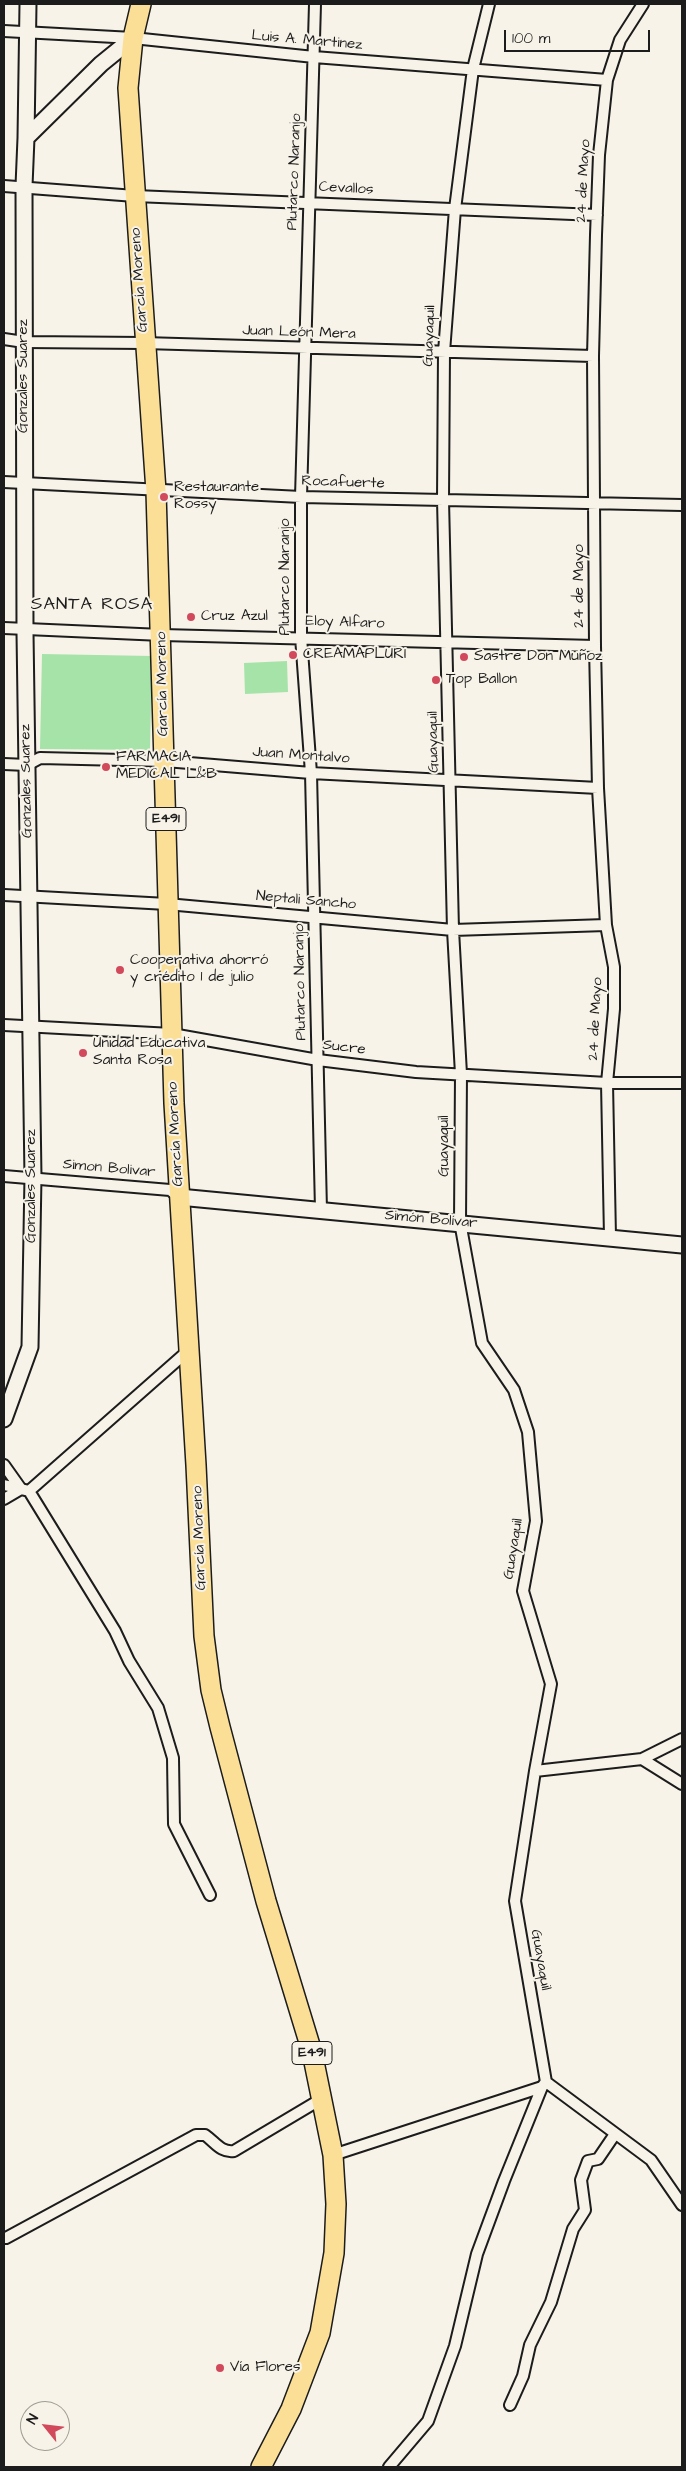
<!DOCTYPE html>
<meta charset="utf-8">
<style>
body{margin:0}
#map{position:relative;width:686px;height:2471px;overflow:hidden;background:#f7f3e8;font-family:"Architects Daughter",sans-serif}
canvas{display:block}
.frame{position:absolute;inset:0;border:5px solid #1c1c1c;pointer-events:none}
.north{position:absolute;left:20px;top:2401px;width:50px;height:50px;box-sizing:border-box;background:#f7f3e8;border:1px solid #9f9d96;border-radius:50%;rotate:299deg;font-size:14px;font-weight:700;line-height:20px;text-align:center;color:#1c1c1c}
.north::after{content:'';display:block;margin:auto;width:18px;height:22px;background:#d1495b;clip-path:polygon(50% 0,100% 100%,50% 72%,0 100%)}
.scale{position:absolute;left:504px;top:30px;width:146px;height:22px;box-sizing:border-box;border:2px solid #1c1c1c;border-top:0;padding-left:6px;font-size:15px;line-height:18px;white-space:nowrap;color:#1c1c1c;-webkit-text-stroke:4px #f7f3e8;paint-order:stroke}
</style>
<div id="map">
<canvas width="686" height="2471"></canvas>
<div class="frame"></div>
<div class="north">N</div>
<div class="scale">100 m</div>
</div>
<script>
const g = document.querySelector('canvas').getContext('2d');
g.lineJoin = 'round';
function fill(path, color) { g.fillStyle = color; g.fill(path, 'evenodd'); }
function strokePath(path, color, width, dash) { g.strokeStyle = color; g.lineWidth = width; g.lineCap = dash ? 'butt' : 'round'; g.setLineDash(dash || []); g.stroke(path); }
function write(font, color, halo, rows, align = 'center') {
  g.font = font + ' "Architects Daughter",sans-serif'; g.lineWidth = 4; g.setLineDash([]); g.textBaseline = 'middle'; g.strokeStyle = halo; g.fillStyle = color; for (const [text, x, y, turn = 0] of rows) {
    g.save(); g.translate(x, y); g.rotate((+turn || 0) * Math.PI / 180); g.textAlign = isNaN(turn) ? turn : align; if (halo) g.strokeText(text, 0, 0); g.fillText(text, 0, 0); g.restore();
  }
}
const green = new Path2D(`
 M42,654L152,656L150,750L40,749Z
 M287,661L288,692L245,694L244,663Z`);
const street = new Path2D(`
 M315,4L301,497V637L311,773L321,1210
 M489,4L473,69L455,209L444,352L443,500L453,930L461,1074L460,1222L482,1343L514,1390L528,1432L536,1521L523,1591L551,1684L535,1771L515,1901L546,2082L651,2160L682,2205
 M4,31L133,38L314,57L607,80
 M4,186L135,196L597,215
 M4,339L24,342L144,343L593,356
 M4,482L301,497L682,505
 M4,628L162,635L595,646
 M4,764L27,765L40,758L165,761L311,773L598,788
 M4,895L167,904L453,930L606,925
 M4,1025L172,1034L318,1060L416,1072L607,1083H682
 M4,1176L170,1190L179,1197
 M610,1237L607,1083L614,1009V967L606,925L598,788L595,646L593,356L596,235L599,155L607,80L620,40L643,4
 M4,1465L21,1489
 M4,1485L21,1489
 M29,1491L115,1631L129,1661L158,1708L173,1758L174,1824L210,1895
 M4,1499L21,1489L29,1491L189,1350
 M642,1759L682,1739
 M535,1771L642,1759L682,1784
 M333,2155L542,2087L545,2083
 M6,2238L196,2135H205C215,2142 221,2153 234,2151L323,2098
 M510,2405L523,2376L530,2345L551,2302L573,2229L585,2210L581,2180L588,2161L598,2159L615,2134
 M389,2467L428,2421L455,2346L477,2254L504,2181L542,2087`);
const secondary = new Path2D(`
 M26,138L28,4
 M179,1197L682,1245
 M4,1419L30,1347L33,1177L25,633L24,186L26,138L101,64L133,38`);
const highway = new Path2D(`
 M141,4L133,38L128,88L156,491L174,1103L196,1465L204,1636L211,1690L220,1727L266,1901L312,2052L333,2155L336,2204L334,2253L320,2333L291,2409L261,2467`);
const markers = [
 [164,497,5,"#d1495b"],
 [191,617,5,"#d1495b"],
 [293,655,5,"#d1495b"],
 [464,657,5,"#d1495b"],
 [436,680,5,"#d1495b"],
 [106,767,5,"#d1495b"],
 [120,970,5,"#d1495b"],
 [83,1053,5,"#d1495b"],
 [220,2368,5,"#d1495b"]
];
const shields = [
 [166,819,40],
 [312,2053,40]
];
const shieldNames = [
 ["E491",166,819],
 ["E491",312,2053]
];
const streetNames = [
 ["Luis A. Martinez",307,41,5],
 ["Plutarco Naranjo",295,172,-88],
 ["24 de Mayo",584,181,-87],
 ["Cevallos",346,189,3],
 ["García Moreno",140,280,-94],
 ["Juan León Mera",299,333,2],
 ["Guayaquil",430,336,-88],
 ["Gonzales Suarez",24,376,-90],
 ["Rocafuerte",343,483,2],
 ["Plutarco Naranjo",286,577,-90],
 ["24 de Mayo",580,586,-90],
 ["Eloy Alfaro",345,623,2],
 ["García Moreno",163,684,-91],
 ["Guayaquil",434,742,-91],
 ["Juan Montalvo",301,756,4],
 ["Gonzales Suarez",27,781,-91],
 ["Neptali Sancho",306,901,5],
 ["Plutarco Naranjo",301,982,-91],
 ["24 de Mayo",596,1019,-87],
 ["Sucre",344,1048,7],
 ["García Moreno",176,1134,-93],
 ["Guayaquil",445,1146,-90],
 ["Simon Bolivar",109,1169,5],
 ["Gonzales Suarez",32,1186,-90],
 ["Simón Bolívar",431,1220,5],
 ["García Moreno",200,1538,-92],
 ["Guayaquil",514,1549,-81],
 ["Guayaquil",540,1960,80]
];
const poiNames = [
 ["Restaurante",174,488],
 ["Rossy",174,505],
 ["Cruz Azul",201,617],
 ["CREAMAPLURI",303,655],
 ["Sastre Don Muñoz",474,657],
 ["Top Ballon",446,680],
 ["FARMACIA",116,758],
 ["MEDICAL L&B",116,775],
 ["Cooperativa ahorró",130,961],
 ["y crédito 1 de julio",130,978],
 ["Unidad Educativa",93,1044],
 ["Santa Rosa",93,1061],
 ["Vía Flores",230,2368]
];
const quarterNames = [
 ["SANTA ROSA",92,605]
];
fill(green, '#a6e3a9');
strokePath(street, '#1c1c1c', 14);
strokePath(secondary, '#1c1c1c', 19);
strokePath(highway, '#1c1c1c', 22);
strokePath(street, '#f7f3e8', 10);
strokePath(secondary, '#f7f3e8', 15);
strokePath(highway, '#fbdf96', 19);
for (const [x, y, r, color] of markers) { const dot = new Path2D(); dot.arc(x, y, r, 0, 2 * Math.PI); g.fillStyle = color; g.fill(dot); strokePath(dot, '#f7f3e8', 2); }
for (const [x, y, w] of shields) { const box = new Path2D(); box.roundRect(x - w / 2, y - 11.5, w, 23, 4); g.fillStyle = '#f7f3e8'; g.fill(box); strokePath(box, '#1c1c1c', 1); }
write('bold 14px', '#1c1c1c', null, shieldNames);
write('15px', '#1c1c1c', '#f7f3e8', streetNames);
write('15px', '#1c1c1c', '#f7f3e8', poiNames, 'left');
g.letterSpacing = '1px';
write('18px', '#1c1c1c', '#f7f3e8', quarterNames);
g.letterSpacing = '0px';
</script>
